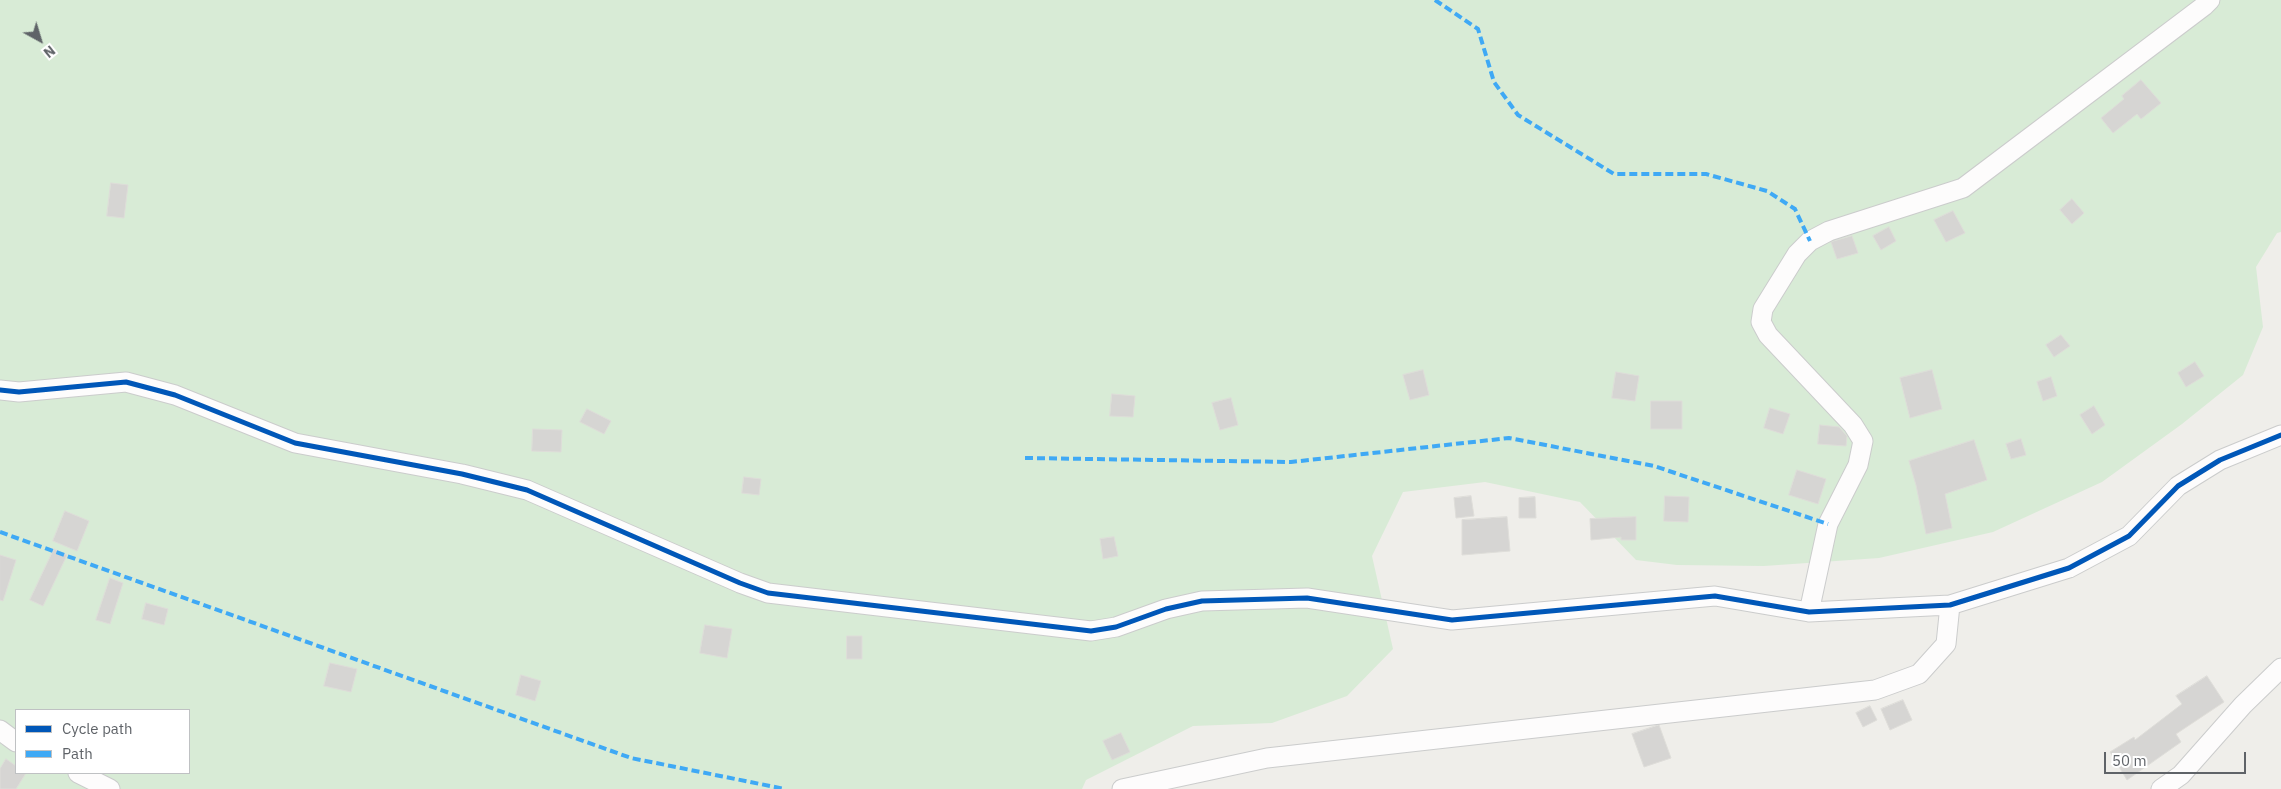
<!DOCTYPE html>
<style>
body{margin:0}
#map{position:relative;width:2281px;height:789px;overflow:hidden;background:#efeeea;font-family:"IBM Plex Sans",sans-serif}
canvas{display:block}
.legend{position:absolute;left:15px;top:709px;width:175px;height:65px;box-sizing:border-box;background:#fff;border:1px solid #bfc1c3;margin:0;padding:6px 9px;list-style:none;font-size:15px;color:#5f6368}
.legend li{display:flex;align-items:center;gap:10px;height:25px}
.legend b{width:25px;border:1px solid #bfc1c3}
.north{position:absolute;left:15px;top:15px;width:50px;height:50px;-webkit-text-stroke:4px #fff;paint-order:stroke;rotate:141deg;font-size:14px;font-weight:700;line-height:20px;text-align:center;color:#5f6368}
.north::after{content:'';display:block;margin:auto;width:18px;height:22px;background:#5f6368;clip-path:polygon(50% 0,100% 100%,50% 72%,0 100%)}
.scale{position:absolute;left:2104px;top:752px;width:142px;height:22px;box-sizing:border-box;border:2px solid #5f6368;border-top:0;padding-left:6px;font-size:15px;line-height:18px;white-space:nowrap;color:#5f6368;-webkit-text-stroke:4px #fff;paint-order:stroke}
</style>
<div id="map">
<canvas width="2281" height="789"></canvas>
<ul class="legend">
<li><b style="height:6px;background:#0057b8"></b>Cycle path</li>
<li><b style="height:6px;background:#3fa9f5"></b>Path</li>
</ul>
<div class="north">N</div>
<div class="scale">50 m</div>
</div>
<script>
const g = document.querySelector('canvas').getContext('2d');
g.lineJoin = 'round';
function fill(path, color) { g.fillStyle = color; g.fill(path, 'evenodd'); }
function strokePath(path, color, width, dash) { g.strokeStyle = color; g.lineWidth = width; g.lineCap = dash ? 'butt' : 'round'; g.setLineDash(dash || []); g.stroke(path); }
const green = new Path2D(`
 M0,0H2281V232L2277,233L2256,267L2263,327L2243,375L2182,424L2102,482L1993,532L1879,558L1764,566L1677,565L1636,560L1580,502L1485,482L1403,492L1372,556L1393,649L1347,696L1272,723L1193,726L1086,780L1082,789H0ZM16,710H189V773H16Z`);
const building = new Path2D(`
 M2141,80L2161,103L2141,119L2137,114L2113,133L2101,118L2124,99L2122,96Z
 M111,183L128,185L124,218L107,216Z
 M2072,199L2084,213L2072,224L2060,210Z
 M1953,211L1965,233L1946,242L1934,220Z
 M1889,227L1896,241L1881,250L1873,236Z
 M1852,236L1858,253L1837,259L1831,242Z
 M2061,335L2070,346L2054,357L2046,345Z
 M2195,362L2204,376L2186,387L2178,373Z
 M1423,370L1429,395L1410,400L1403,375Z
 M1932,370L1942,409L1910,418L1900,378Z
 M1616,372L1639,376L1635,401L1612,398Z
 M2051,377L2057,396L2043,401L2037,382Z
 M1112,394L1135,396L1133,417L1110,416Z
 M1231,398L1238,425L1220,430L1212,403Z
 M1651,401H1682V429H1651Z
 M2094,406L2105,425L2092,434L2080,415Z
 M1770,408L1790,414L1783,434L1764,428Z
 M587,409L611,421L604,434L580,422Z
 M1820,425L1839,427L1847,436L1846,446L1818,444Z
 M533,429L562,430L561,452L532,451Z
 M2021,439L2026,455L2011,459L2006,444Z
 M1974,440L1987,480L1945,494L1952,528L1926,534L1916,485L1909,461Z
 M1797,470L1826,479L1818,504L1789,495Z
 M744,477L761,479L759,495L742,493Z
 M1471,496L1474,516L1456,518L1454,498Z
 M1665,496L1689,497L1688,522L1664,521Z
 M1535,497L1536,518H1519V498Z
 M65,511L89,521L77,551L53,541Z
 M1507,517L1510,551L1462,555V520Z
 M1636,517V540H1621V537L1591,540L1590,519Z
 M1114,537L1118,556L1103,559L1100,539Z
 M54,549L67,555L43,606L30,600Z
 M0,555L16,560L3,601L0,600Z
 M110,578L123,583L110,624L96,620Z
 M146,603L168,609L164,625L142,619Z
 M705,625L732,629L727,658L700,653Z
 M847,636H862V659H847Z
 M330,663L357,669L351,692L324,686Z
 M521,675L541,681L535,701L516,695Z
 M2207,676L2224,702L2176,734L2181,742L2127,780L2110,752L2134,737L2135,740L2182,704L2176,696Z
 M1903,700L1912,720L1890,730L1881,709Z
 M1870,706L1877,720L1863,727L1856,713Z
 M1659,725L1671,758L1644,767L1632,734Z
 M1121,733L1130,752L1112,760L1103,741Z
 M6,759L16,766V773H26L16,789H0V769Z`);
const street = new Path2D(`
 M0,390L19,392L126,382L175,395L295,443L462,474L527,490L740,583L768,593L1091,631L1116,627L1166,609L1202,601L1307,598L1452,620L1715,596L1809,612L1950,605L2069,568L2129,536L2178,486L2220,460L2281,435
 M1809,612L1828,524L1858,465L1863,441L1853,425L1768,335L1761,322L1763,309L1797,254L1810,241L1829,231L1963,188L2204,6L2210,0
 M0,730L16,742
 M78,773L110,789
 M1122,789L1267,758L1875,690L1919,674L1946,644L1950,605
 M2161,789L2181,775L2243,705L2281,668`);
const quiet = new Path2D(`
 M1435,0L1478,29L1494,82L1518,115L1614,174H1706L1767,191L1795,209L1810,241
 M1025,458L1291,462L1509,438L1654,466L1828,524
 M0,532L631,758L785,789`);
const cycleway = new Path2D(`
 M0,390L19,392L126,382L175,395L295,443L462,474L527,490L740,583L768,593L1091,631L1116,627L1166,609L1202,601L1307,598L1452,620L1715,596L1809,612L1950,605L2069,568L2129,536L2178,486L2220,460L2281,435`);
fill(green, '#d8ebd6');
fill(building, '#d6d5d3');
strokePath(building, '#deddd9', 1);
strokePath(street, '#cbcccc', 21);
strokePath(street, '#fdfcfc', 19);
strokePath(quiet, '#3fa9f5', 4, [8, 4]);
strokePath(cycleway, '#0057b8', 5);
</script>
